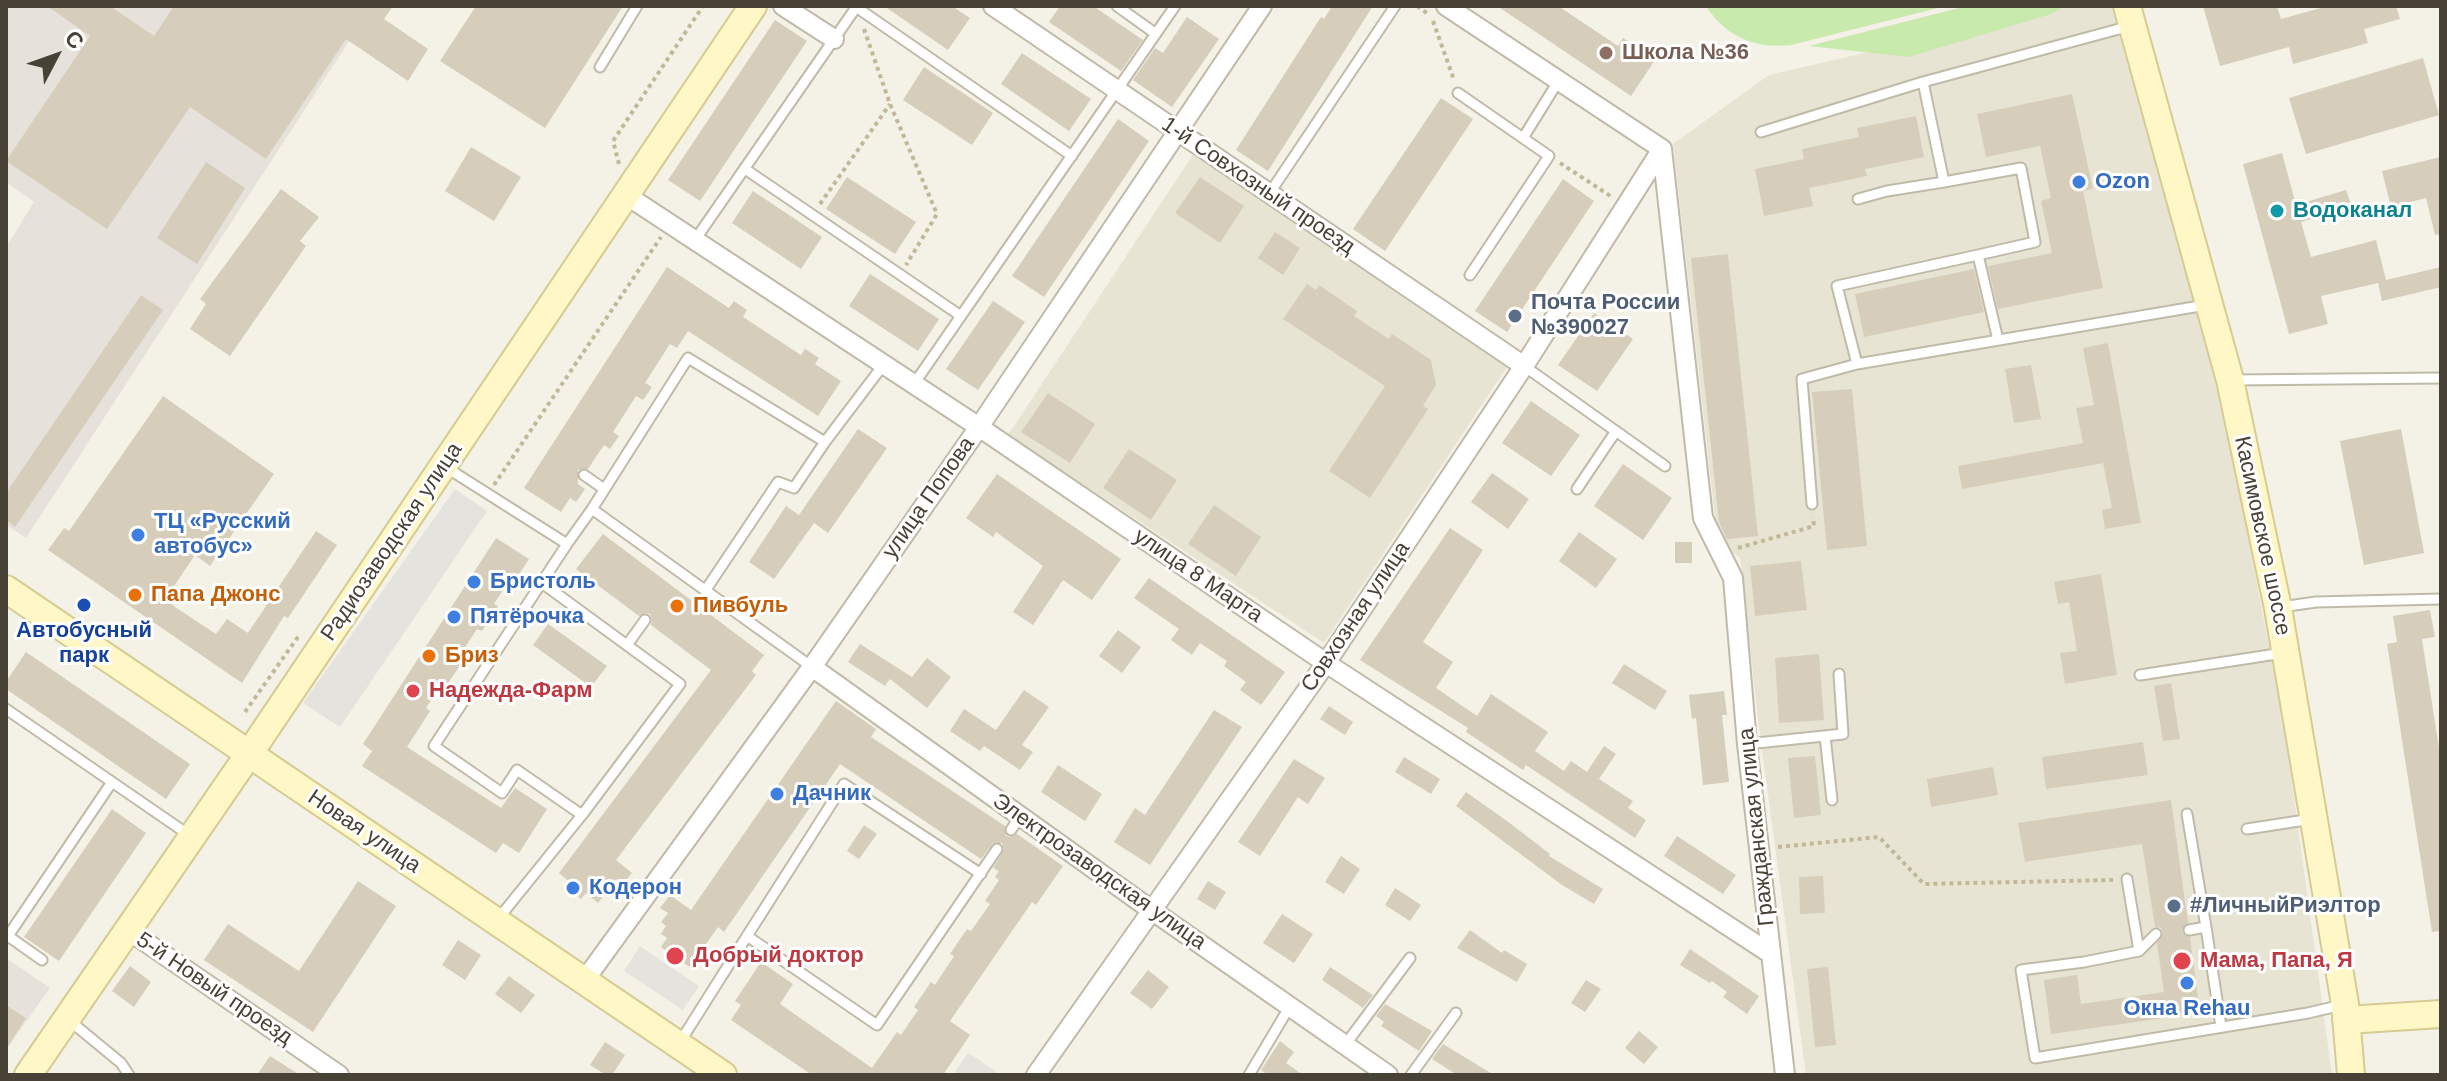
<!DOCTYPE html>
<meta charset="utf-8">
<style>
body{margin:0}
#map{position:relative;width:2447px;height:1081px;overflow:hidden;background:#f4f1e6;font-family:Helvetica,sans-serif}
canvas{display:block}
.frame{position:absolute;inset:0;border:8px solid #474235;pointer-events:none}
.north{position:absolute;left:16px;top:16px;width:80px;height:80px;-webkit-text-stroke:6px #fff;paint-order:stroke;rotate:49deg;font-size:22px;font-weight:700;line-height:32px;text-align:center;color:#474235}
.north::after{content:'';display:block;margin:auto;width:28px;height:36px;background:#474235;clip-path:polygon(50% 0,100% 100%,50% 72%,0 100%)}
</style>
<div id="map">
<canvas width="2447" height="1081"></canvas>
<div class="frame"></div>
<div class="north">С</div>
</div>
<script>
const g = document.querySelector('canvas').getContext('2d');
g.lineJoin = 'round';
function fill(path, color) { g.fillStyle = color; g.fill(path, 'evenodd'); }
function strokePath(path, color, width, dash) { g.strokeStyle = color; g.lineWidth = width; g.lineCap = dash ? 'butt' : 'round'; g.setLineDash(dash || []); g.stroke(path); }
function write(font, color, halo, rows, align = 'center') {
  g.font = font + ' Helvetica,sans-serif'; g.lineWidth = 6; g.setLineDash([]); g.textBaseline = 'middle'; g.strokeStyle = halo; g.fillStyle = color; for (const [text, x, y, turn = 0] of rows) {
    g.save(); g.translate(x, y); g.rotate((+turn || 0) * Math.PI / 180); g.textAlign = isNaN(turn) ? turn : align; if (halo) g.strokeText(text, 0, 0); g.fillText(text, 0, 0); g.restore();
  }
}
const residential = new Path2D(`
 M2068,6H2116L2216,385L2248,536L2285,732L2332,1075H1806L1760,736L1740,558L1718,543L1673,144L1769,75Z
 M1193,155L1507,367L1324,643L1008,435Z`);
const industrial = new Path2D(`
 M6,6H372L26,538L6,525V247L34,202L6,182Z
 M6,958L50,988L6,1050Z`);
const green = new Path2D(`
 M1706,6H1946L1791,45C1755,49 1726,37 1706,6Z
 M1967,6H2065L2051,14L1909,57L1809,46Z`);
const parking = new Path2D(`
 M455,489L487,511L340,727L303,703Z
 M640,946L699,986L683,1010L624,971Z
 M968,1053L984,1063L1000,1075H953Z`);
const building = new Path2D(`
 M47,6H110L154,36L174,6H393L384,19L428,49L408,81L346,39L266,159L190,107L107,229L6,161L90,36Z
 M476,6H623L545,128L440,61Z
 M884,6H952L970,18L948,50Z
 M1060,6H1093L1143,40L1121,71L1049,22Z
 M1332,6H1373L1268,171L1236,150L1321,17L1324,19Z
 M1497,6H1558L1618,46L1623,38L1655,60L1631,96Z
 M2203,6H2277L2281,19L2328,6H2396L2400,19L2364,29L2368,43L2293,64L2289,47L2220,66Z
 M1187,17L1219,39L1172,107L1133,80L1155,48L1163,53Z
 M775,20L807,41L700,201L668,180Z
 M1022,53L1091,99L1069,131L1001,84Z
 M2423,58L2439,115L2306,154L2289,98Z
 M924,67L993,113L972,145L903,100Z
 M2072,94L2093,189L2083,191L2103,288L1998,309L1988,266L2052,253L2041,201L2051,198L2040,146L1986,157L1977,114Z
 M1441,98L1473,119L1385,251L1353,229Z
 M1916,116L1924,157L1865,169L1867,176L1809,188L1813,206L1764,216L1755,169L1804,159L1802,149L1859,137L1857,128Z
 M1118,119L1149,141L1044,297L1012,276Z
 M471,147L521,177L494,221L445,191Z
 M2282,153L2296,205L2346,190L2352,207L2301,222L2311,257L2376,240L2386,280L2441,267V287L2382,301L2378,283L2321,296L2328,324L2289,334L2243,164Z
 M2441,157V234L2435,235L2426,198L2391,207L2382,171Z
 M206,162L245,188L197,264L157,238Z
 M847,177L916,222L895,254L826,209Z
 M1200,177L1244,206L1220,243L1175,213Z
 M1563,179L1594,201L1507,332L1475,311Z
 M281,189L319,217L300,241L306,246L230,356L190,329L206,304L200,299Z
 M753,191L822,237L801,269L732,223Z
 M1275,232L1300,248L1283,275L1258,258Z
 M1728,254L1758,536L1727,539L1719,522L1691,258Z
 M667,267L729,308L734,301L747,310L743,317L801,355L805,349L819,358L815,364L841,381L818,416L688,331L677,348L670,344L645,383L652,387L643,400L636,396L613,432L619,436L610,449L604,445L588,469L578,470V484L585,489L576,502L570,498L561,512L524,488Z
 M1974,269L1984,312L1864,337L1855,294Z
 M870,274L939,319L918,351L849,306Z
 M1307,284L1316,290L1319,285L1357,311L1354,316L1389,339L1392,334L1431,360L1436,385L1423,406L1428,409L1370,498L1329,471L1385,386L1283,319Z
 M141,295L163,310L15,527L6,520V493Z
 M993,301L1025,322L978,390L946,369Z
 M1594,313L1633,339L1597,391L1558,365Z
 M2108,343L2141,523L2105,529L2102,510L2112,508L2103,463L1962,489L1958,466L2083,443L2076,408L2094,405L2083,348Z
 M2031,365L2041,419L2014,423L2005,369Z
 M1852,389L1867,546L1827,550L1812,392Z
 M1048,393L1095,424L1070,463L1021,432Z
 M163,396L274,474L210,566L195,555L166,598L175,607L216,634L227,619L248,633L316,531L337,545L288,618L284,616L242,683L48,550L64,528L69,531Z
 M1531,401L1580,435L1551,476L1502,443Z
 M858,429L887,448L828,533L814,523L774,579L749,562L786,506L799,515Z
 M2401,429L2424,553L2364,565L2340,441Z
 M1129,449L1177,480L1151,520L1103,488Z
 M1623,464L1672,498L1643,540L1594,506Z
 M1492,473L1529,499L1508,529L1471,502Z
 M997,474L1121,559L1092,600L1063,580L1033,625L1013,612L1043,566L996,532L993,537L966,518Z
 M1214,505L1261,537L1236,576L1188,544Z
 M1450,528L1483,550L1423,642L1453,662L1436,688L1477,716L1491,694L1548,732L1535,751L1564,771L1571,761L1587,772L1604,746L1616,754L1599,779L1633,801L1628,808L1646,820L1635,838L1526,765L1523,770L1466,732L1468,728L1360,660Z
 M1579,532L1617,559L1596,588L1559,561Z
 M603,534L764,655L752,671L756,675L616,860L632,873L623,884L616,879L598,903L586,893L581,899L567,888L571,883L559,873L711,670L651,625L652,620L650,614L645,613L639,616L576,569Z
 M496,538L529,559L516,579L512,576L494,604L498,606L482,631L477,629L458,658L463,661L446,686L442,683L426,708L430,711L407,747L501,808L515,788L547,809L519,853L503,843L496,853L362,766L372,751L363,744Z
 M1675,542H1692V563H1675Z
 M1801,561L1807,610L1755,616L1750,566Z
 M2101,574L2117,675L2065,684L2060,653L2077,651L2069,602L2058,604L2054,582Z
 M1149,578L1285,672L1261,705L1240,690L1246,682L1224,666L1227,661L1200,643L1192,655L1171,640L1179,629L1134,598Z
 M2430,610L2435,637L2422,639L2441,761V931L2432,932L2387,644L2397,642L2393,616Z
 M548,624L607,666L591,687L533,645Z
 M1118,630L1141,647L1122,673L1099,656Z
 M860,644L912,677L927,658L951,677L927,708L890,679L885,686L848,662Z
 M26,652L190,764L166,799L6,689V682Z
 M1819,654L1824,720L1779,723L1775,658Z
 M1624,664L1667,691L1655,710L1612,683Z
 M2171,683L2180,739L2163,741L2154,686Z
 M1024,690L1049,707L1022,745L1033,752L1020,770L984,746L980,751L950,731L964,709L996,730Z
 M1724,691L1727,715H1722L1729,782L1703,785L1696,718L1692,719L1689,695Z
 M836,701L876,729L871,737L1005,826L1006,836L1011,837L1017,834L1063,866L1036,905L1032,902L950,1021L970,1035L943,1075H812L731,1020L741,1005L735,1001L761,962L793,984L780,1004L872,1068L897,1032L901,1035L918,1010L914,1007L931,982L935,985L954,956L950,954L967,929L971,931L990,904L985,901L999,880L995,877L999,871L993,868L1004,850L1002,843H993L981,859L840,764L724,932L718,927L690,967L681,961L678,966L666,958L669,953L661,947L667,938L661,934L666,926L661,922L668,913L660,908L670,895L691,910Z
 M1329,706L1353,722L1345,735L1320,719Z
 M1214,710L1242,727L1150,865L1114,842L1135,808L1145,815Z
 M2143,742L2148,775L2046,789L2042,757Z
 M1815,756L1821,815L1794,818L1788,758Z
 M1404,757L1440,779L1431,794L1395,772Z
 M1294,759L1325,778L1308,804L1298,797L1260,856L1238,842Z
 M1058,765L1102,794L1085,821L1041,792Z
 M1993,767L1998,795L1931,807L1927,779Z
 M1466,792L1507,821L1550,854L1549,856L1603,889L1594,904L1562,885L1456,806Z
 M2171,800L2188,923L2182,931L2184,935L2190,937L2200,1013L2051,1034L2044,980L2077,975L2081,1004L2164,992L2157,943L2163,933L2161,928L2155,927L2142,844L2025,862L2018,823Z
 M112,809L146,833L59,961L24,937Z
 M864,825L877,834L859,859L847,851Z
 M1677,836L1736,875L1723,894L1664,856Z
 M1341,856L1360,869L1344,894L1325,882Z
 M1823,876L1825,913L1800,914L1799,877Z
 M358,881L396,906L313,1032L204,960L228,924L299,971Z
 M1208,881L1226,892L1215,910L1197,899Z
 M1395,888L1421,905L1410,921L1385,905Z
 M1282,914L1313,934L1294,963L1263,943Z
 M1470,930L1502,953L1504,950L1527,964L1517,982L1457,948Z
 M458,940L481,955L465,980L442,965Z
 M1690,949L1759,996L1747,1014L1723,997L1727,992L1712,981L1710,983L1680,965Z
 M130,966L151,982L134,1007L112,991Z
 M1330,967L1373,995L1363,1008L1322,980Z
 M1828,967L1836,1045L1815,1047L1807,969Z
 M1148,970L1169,987L1152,1009L1130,993Z
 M509,976L535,995L521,1013L495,994Z
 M1586,980L1601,989L1585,1012L1571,1003Z
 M1385,1004L1432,1031L1419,1051L1381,1026L1384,1022L1376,1016Z
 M6,1005L26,1018L6,1049Z
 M1639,1031L1658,1047L1644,1064L1625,1048Z
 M1280,1041L1294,1052L1286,1063L1303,1075H1268L1261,1070Z
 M605,1042L625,1055L612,1075H606L590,1065Z
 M1443,1044L1494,1075H1457L1432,1059Z
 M270,1056L300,1075H257Z`);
const path = new Path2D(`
 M1417,6L1428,14
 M1433,21L1454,80
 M864,29L890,104L937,214L906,265
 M1560,163L1612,197
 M619,164L613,141L703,6
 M820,204L890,104
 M494,485L661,237
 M1738,548L1814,526L1813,517
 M245,712L300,634
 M1778,847L1879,837L1924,884L2113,880`);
const lane = new Path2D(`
 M1117,6L1156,34
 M856,7L1072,156
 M600,67L637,6
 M1923,82L1944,182L2021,168L2035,242L1978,255
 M1458,93L1523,138L1559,80
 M1761,132L1923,82L2130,26
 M745,169L961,316
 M1269,194L1395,6
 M1858,199L1887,191L1944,182
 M695,240L857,6
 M1470,275L1549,156L1523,138
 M1857,364L1837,286L1978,255L1998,340
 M1524,366L1665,466
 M2232,380L2441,378
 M914,384L1175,6
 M447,468L567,544L592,509L812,667
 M584,475L604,489
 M1577,489L1616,431
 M1812,504L1802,379L1857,364L2206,305
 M592,509L688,358L825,442
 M542,583L680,684L582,815
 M705,591L778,482L794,488L825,442L884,364
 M2281,607L2316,602L2441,599
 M627,645L645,620
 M2140,675L2283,653
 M6,709L189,835
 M1825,736L1832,800
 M1747,744L1843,734L1839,674
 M2187,814L2206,927
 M2247,829L2312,819
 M1011,830L1020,816
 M2127,879L2139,951
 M498,919L582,815L517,770L502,793L434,746L567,544
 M2189,930L2206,927L2221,1027
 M2156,934L2139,951L2084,962L2021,970L2035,1058L2308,1013L2342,1005
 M747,936L844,784L981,874
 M42,960L8,936L112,782
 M70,1021L121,1063L129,1075
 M680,1042L747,936L877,1025L997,849
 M1345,1045L1410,958
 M1249,1075L1290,1006
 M1411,1075L1456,1013`);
const street = new Path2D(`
 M783,6L834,39
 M993,6L1524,366
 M1446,6L1662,149
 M1662,149L1703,518L1733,578L1747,744L1785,1075
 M626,195L979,427L1326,663L1771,954
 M812,667L1150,909L1388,1075
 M128,930L339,1075
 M584,981L812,667L979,427L1262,6
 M1036,1075L1326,663L1524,366L1662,149`);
const secondary = new Path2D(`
 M2127,6L2230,380L2278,608L2345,1004L2351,1075
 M6,589L723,1075
 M2346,1020L2441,1014
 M28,1075L249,754L753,6`);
const markers = [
 [1606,53,8,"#8d6e63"],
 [2079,182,8,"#3f7fe0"],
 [2277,211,8,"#0f9aa8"],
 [1515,316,8,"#5c6f8a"],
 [138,535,8,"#3f7fe0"],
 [474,582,8,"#3f7fe0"],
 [135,595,8,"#e8710a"],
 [84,605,8,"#1a4fb4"],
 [677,606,8,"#e8710a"],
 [454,617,8,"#3f7fe0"],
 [429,656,8,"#e8710a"],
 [413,691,8,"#e0444e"],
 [777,794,8,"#3f7fe0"],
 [573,888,8,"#3f7fe0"],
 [2174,906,8,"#5c6f8a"],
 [675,956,10,"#e0444e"],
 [2182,961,10,"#e0444e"],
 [2187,983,8,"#3f7fe0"]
];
const educationNames = [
 ["Школа №36",1622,53]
];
const shopNames = [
 ["Ozon",2095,182],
 ["ТЦ «Русский",154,522],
 ["автобус»",154,547],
 ["Бристоль",490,582],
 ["Пятёрочка",470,617],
 ["Дачник",793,794],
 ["Кодерон",589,888],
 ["Окна Rehau",2187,1009,"center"]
];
const streetNames = [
 ["1-й Совхозный проезд",1258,186,34],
 ["улица Попова",929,498,-55],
 ["Касимовское шоссе",2262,536,78],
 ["Радиозаводская улица",392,542,-56],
 ["улица 8 Марта",1198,576,34],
 ["Совхозная улица",1356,617,-56],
 ["Гражданская улица",1757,827,-96],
 ["Новая улица",364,832,34],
 ["Электрозаводская улица",1099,872,35],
 ["5-й Новый проезд",214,989,34]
];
const cultureNames = [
 ["Водоканал",2293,211]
];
const serviceNames = [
 ["Почта России",1531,303],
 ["№390027",1531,328],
 ["#ЛичныйРиэлтор",2190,906]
];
const foodNames = [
 ["Папа Джонс",151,595],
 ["Пивбуль",693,606],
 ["Бриз",445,656]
];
const transitNames = [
 ["Автобусный",84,631],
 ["парк",84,656]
];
const healthNames = [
 ["Надежда-Фарм",429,691],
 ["Добрый доктор",693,956],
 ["Мама, Папа, Я",2200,961]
];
fill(residential, '#e8e4d4');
fill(industrial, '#e6e2db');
fill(green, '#c8eaad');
fill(parking, '#e4e3de');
fill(building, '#d6cebb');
strokePath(lane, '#c0baa8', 13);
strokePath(street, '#c0baa8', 22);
strokePath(secondary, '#d6cb93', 30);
strokePath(path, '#c2b898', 4, [4, 4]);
strokePath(lane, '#fff', 9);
strokePath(street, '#fff', 18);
strokePath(secondary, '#fff7c5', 26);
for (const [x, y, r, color] of markers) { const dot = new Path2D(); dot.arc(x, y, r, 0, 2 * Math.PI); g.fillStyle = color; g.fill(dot); strokePath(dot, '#fff', 3); }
write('bold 22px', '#785e54', '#fff', educationNames, 'left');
write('bold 22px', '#366cbe', '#fff', shopNames, 'left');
write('22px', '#474235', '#fff', streetNames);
write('bold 22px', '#0d838f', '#fff', cultureNames, 'left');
write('bold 22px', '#4e5e75', '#fff', serviceNames, 'left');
write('bold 22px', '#c56008', '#fff', foodNames, 'left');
write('bold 22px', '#164399', '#fff', transitNames);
write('bold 22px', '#be3a42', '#fff', healthNames, 'left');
</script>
